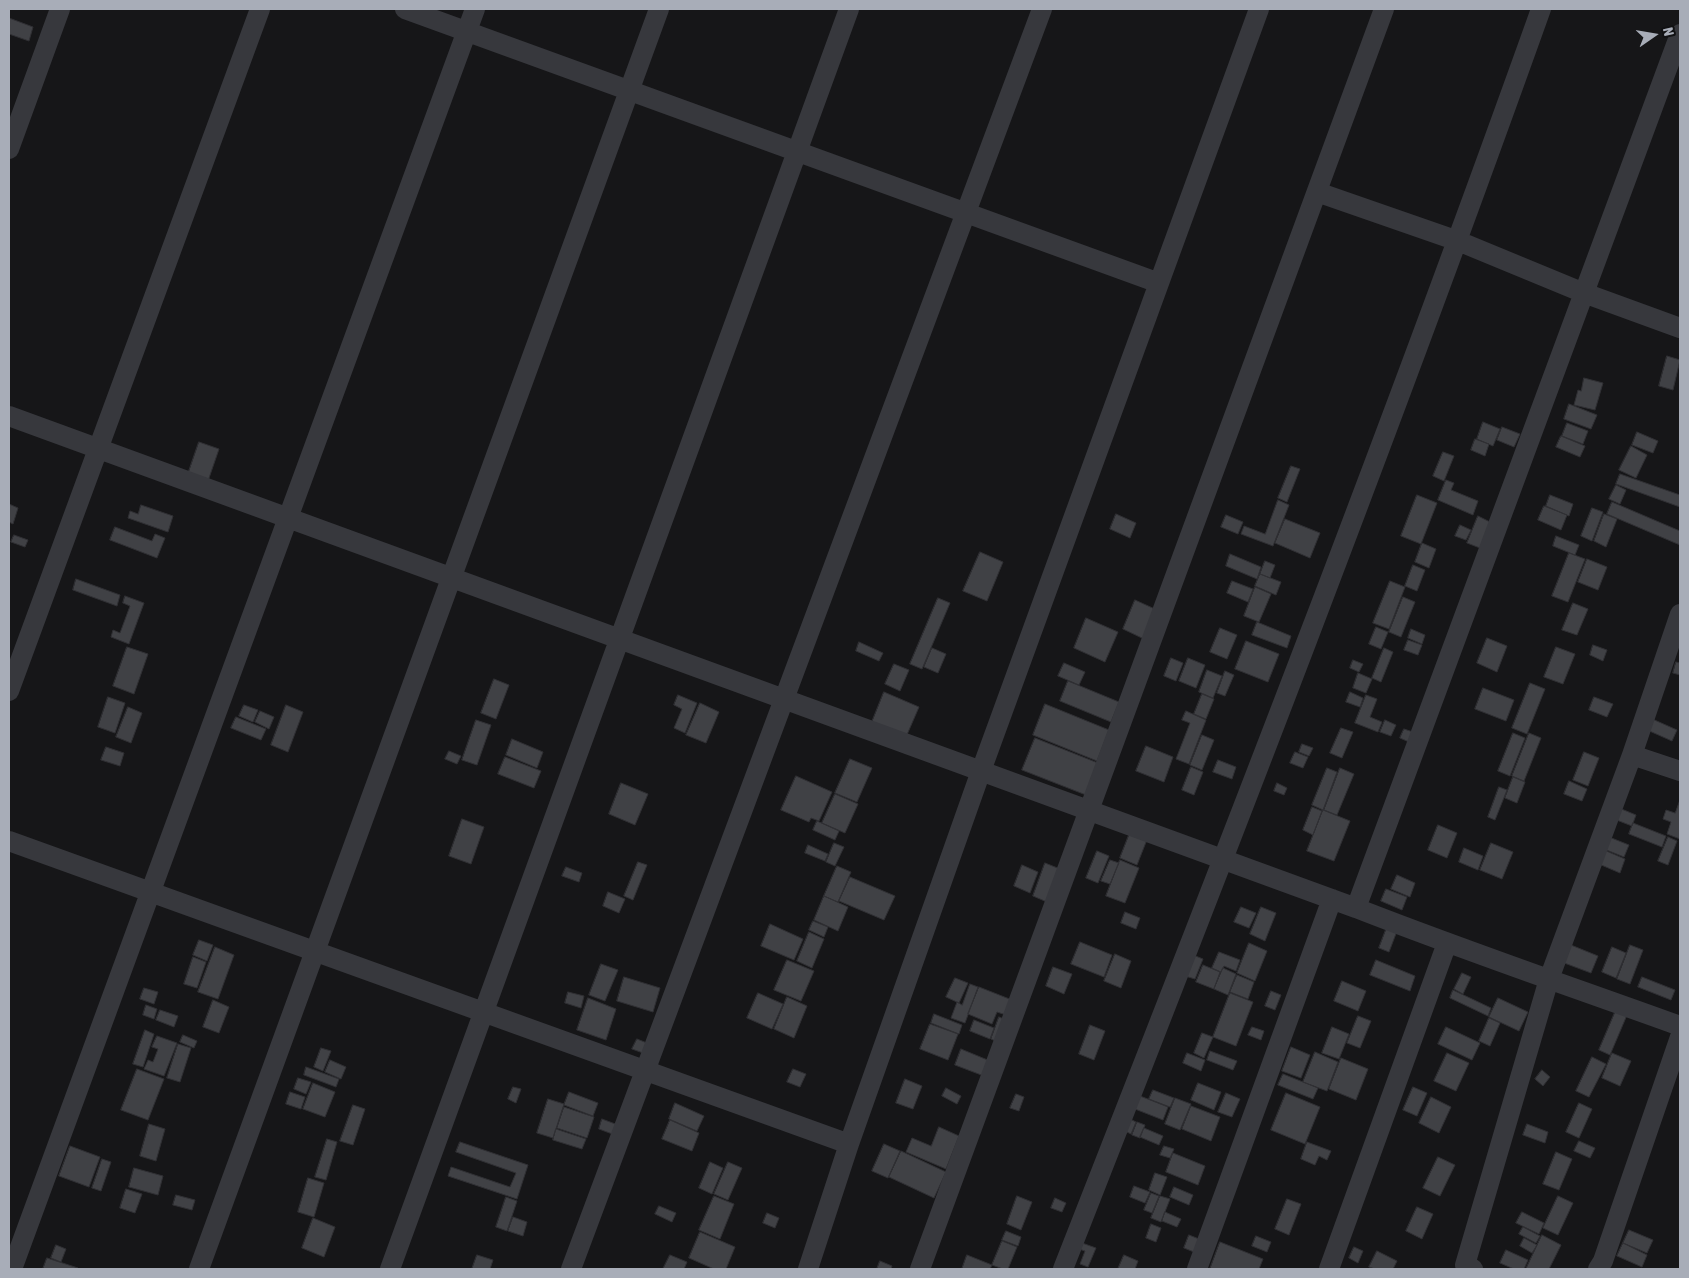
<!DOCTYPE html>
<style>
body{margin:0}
#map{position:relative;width:1689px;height:1278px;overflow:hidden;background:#161618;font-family:"Asap Condensed",sans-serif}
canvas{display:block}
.frame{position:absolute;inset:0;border:10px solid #a8adb8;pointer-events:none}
.north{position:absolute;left:1629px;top:10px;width:50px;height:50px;-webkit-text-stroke:4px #111113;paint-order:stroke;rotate:77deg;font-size:14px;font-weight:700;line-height:20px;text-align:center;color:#a8adb8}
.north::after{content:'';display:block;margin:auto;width:18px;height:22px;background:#a8adb8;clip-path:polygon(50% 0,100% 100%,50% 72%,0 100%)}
</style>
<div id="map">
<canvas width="1689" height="1278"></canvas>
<div class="frame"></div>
<div class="north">N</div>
</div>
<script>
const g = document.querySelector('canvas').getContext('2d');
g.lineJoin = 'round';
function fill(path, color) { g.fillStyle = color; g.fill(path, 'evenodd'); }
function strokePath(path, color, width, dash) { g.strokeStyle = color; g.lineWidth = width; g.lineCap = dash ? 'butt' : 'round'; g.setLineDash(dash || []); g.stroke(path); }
const building = new Path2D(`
 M9,18L33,27L29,41L9,34Z
 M1667,356L1680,360L1673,390L1659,386Z
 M1584,378L1603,383L1595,410L1574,405L1578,390L1581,391Z
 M1569,404L1597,415L1591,429L1564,419Z
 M1483,422L1500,429L1493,446L1477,439Z
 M1567,423L1588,431L1583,444L1562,436Z
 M1502,427L1520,434L1514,447L1497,440Z
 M1637,432L1658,441L1653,453L1632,445Z
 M1561,436L1585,446L1580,457L1556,447Z
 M1475,439L1489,444L1485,456L1471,450Z
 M199,442L219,449L208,481L188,474Z
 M1631,446L1647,455L1636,478L1619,470Z
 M1443,452L1454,456L1444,481L1433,476Z
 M1291,466L1300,469L1287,502L1278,498Z
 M1620,474L1680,495V507L1616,484Z
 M1446,480L1454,483L1451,490L1478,501L1473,515L1438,500Z
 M1616,485L1626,490L1620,504L1609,499Z
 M1417,495L1437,503L1421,544L1401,536Z
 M1550,495L1573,504L1569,516L1546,506Z
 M1278,500L1289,505L1273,546L1241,534L1244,526L1265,534Z
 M1612,502L1680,531V545L1607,514Z
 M9,504L18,508L13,524L9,522Z
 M141,505L173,516L168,532L128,518L130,511L138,514Z
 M1544,506L1567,515L1561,530L1538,520Z
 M1592,508L1603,512L1592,541L1581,536Z
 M1116,514L1136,523L1130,538L1110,529Z
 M1604,514L1617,519L1606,547L1594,541Z
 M1226,515L1243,522L1238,534L1221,527Z
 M1478,516L1490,522L1480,548L1467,543Z
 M1285,519L1320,533L1310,558L1275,543Z
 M1460,525L1471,530L1466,540L1455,536Z
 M115,527L152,541L155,534L165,538L157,558L110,540Z
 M14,535L28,540L25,547L11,542Z
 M1556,536L1579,545L1575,555L1553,546Z
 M1422,543L1436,549L1429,568L1415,562Z
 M980,552L1003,562L987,601L963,591Z
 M1569,553L1585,559L1568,602L1552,596Z
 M1230,554L1261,567L1257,579L1226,566Z
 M1587,559L1607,567L1598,590L1578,582Z
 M1265,561L1275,565L1270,578L1260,574Z
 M1413,565L1425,570L1417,591L1405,586Z
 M1260,574L1281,582L1276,595L1255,586Z
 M76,579L120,595L117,606L73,590Z
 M1232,581L1253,589L1248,602L1227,593Z
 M1390,581L1405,587L1389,629L1373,623Z
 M1255,587L1271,594L1259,622L1244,616Z
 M125,596L144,603L129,644L111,637L113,630L120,633L130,606L123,603Z
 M1403,597L1415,602L1401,637L1389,632Z
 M938,598L950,603L922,669L910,664Z
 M1135,600L1157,610L1144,639L1123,629Z
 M1573,603L1588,609L1577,635L1562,630Z
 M1086,618L1118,632L1105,662L1074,648Z
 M1257,622L1291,636L1287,648L1252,635Z
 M1376,627L1388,632L1381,649L1369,644Z
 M1220,628L1237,635L1227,659L1210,652Z
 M1411,629L1425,635L1422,644L1408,638Z
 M1487,638L1507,646L1497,672L1477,663Z
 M1408,640L1422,645L1418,655L1404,650Z
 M1246,641L1279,654L1268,682L1235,669Z
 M859,642L883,653L879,661L856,651Z
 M1593,645L1607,650L1603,661L1590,655Z
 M127,647L148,654L134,694L113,686Z
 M1556,647L1575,654L1563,684L1544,677Z
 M932,648L946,654L938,673L924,667Z
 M1384,648L1393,652L1381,682L1372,678Z
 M1171,658L1183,663L1176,681L1164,676Z
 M1188,658L1205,665L1196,688L1179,681Z
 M1353,660L1363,664L1359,672L1350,668Z
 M1676,662L1680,663V675L1673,673Z
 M1064,663L1085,672L1079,685L1058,676Z
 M894,664L909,670L900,691L885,684Z
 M1207,670L1222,676L1213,698L1199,692Z
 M1225,671L1234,675L1225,696L1217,693Z
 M1358,673L1372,679L1366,693L1353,688Z
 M494,679L509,685L496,719L481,713Z
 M1068,681L1119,702L1111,722L1060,701Z
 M1530,683L1545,689L1527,734L1512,728Z
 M1483,688L1514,700L1506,721L1475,709Z
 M884,692L919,707L906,737L872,722Z
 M1350,692L1363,698L1360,707L1346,702Z
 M1202,694L1214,699L1206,719L1194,714Z
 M678,695L697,703L685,733L674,728L682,709L674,705Z
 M1366,695L1377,699L1370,717L1382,722L1378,732L1355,723Z
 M108,697L125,703L115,733L98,727Z
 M1594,697L1613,704L1607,717L1589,710Z
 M700,703L719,712L706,743L686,735Z
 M1045,704L1109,730L1097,761L1033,735Z
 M244,705L258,710L253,722L239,716Z
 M286,705L303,712L288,752L271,745Z
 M128,707L142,713L131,743L116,737Z
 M260,711L274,717L269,729L255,722Z
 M1186,711L1206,720L1189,764L1176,759L1190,723L1182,720Z
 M236,717L266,729L261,740L231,728Z
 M1650,718L1677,730L1672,741L1645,729Z
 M476,720L491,725L477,765L462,760Z
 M1385,720L1396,725L1391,736L1380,732Z
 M1341,728L1353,732L1342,758L1330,753Z
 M1404,729L1413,732L1409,742L1400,738Z
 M1513,733L1525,738L1510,776L1498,771Z
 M1529,733L1541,738L1524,781L1512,776Z
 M1202,735L1214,740L1202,770L1190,765Z
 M1035,738L1098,763L1086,795L1022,770Z
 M512,739L543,752L537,768L506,755Z
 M1302,744L1313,748L1309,756L1299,752Z
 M1146,746L1173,757L1164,782L1136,771Z
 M106,747L124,753L120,766L101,760Z
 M449,751L461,756L457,764L445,759Z
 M1295,752L1308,757L1303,768L1290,763Z
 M1584,752L1599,758L1588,786L1573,780Z
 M505,757L541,771L534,788L498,774Z
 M850,759L872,768L857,802L835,793Z
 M1218,760L1236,767L1232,779L1213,772Z
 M1191,767L1203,772L1194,795L1182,790Z
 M1327,768L1337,772L1323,810L1312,805Z
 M1340,768L1354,774L1337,815L1324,810Z
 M796,776L832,792L819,821L811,818L809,822L781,810Z
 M1513,777L1525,782L1517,803L1505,798Z
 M1569,781L1587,789L1582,801L1564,794Z
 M621,783L648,794L635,825L609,814Z
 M1277,783L1287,788L1284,795L1274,791Z
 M1499,787L1507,790L1495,820L1488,817Z
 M835,794L858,804L845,833L822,823Z
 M1680,800V839L1667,834L1671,822L1663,819L1666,810L1675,813Z
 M1312,807L1322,811L1313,835L1303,830Z
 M1619,808L1636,815L1632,826L1614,819Z
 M1323,810L1350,821L1334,861L1307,851Z
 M462,819L484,827L471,864L449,856Z
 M817,821L839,831L835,840L813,830Z
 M1633,823L1666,836L1662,847L1629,834Z
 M1438,825L1457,833L1447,858L1428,850Z
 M1131,830L1148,837L1137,865L1120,858Z
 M1609,837L1629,845L1624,857L1604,849Z
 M1668,837L1677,841L1668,865L1658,861Z
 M834,843L844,847L835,866L826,862Z
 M1491,843L1513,852L1502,879L1480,870Z
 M808,845L828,854L825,861L805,853Z
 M1464,848L1483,856L1478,870L1459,862Z
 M1604,850L1625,859L1620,873L1599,864Z
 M1097,851L1109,856L1098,883L1086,878Z
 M1110,860L1119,863L1110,884L1101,881Z
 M1120,860L1139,868L1125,903L1106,896Z
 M638,862L647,865L633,900L624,896Z
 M1045,863L1060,869L1047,902L1033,896Z
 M1022,865L1038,872L1030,893L1014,886Z
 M837,866L851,872L838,902L824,896Z
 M566,867L582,873L579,882L562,876Z
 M1397,875L1415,883L1410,897L1391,889Z
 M850,877L895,896L884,920L839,901Z
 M1386,889L1407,897L1402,910L1381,901Z
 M608,892L625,899L619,913L603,906Z
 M824,896L848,907L838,931L814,920Z
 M1241,907L1256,913L1249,928L1234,922Z
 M1261,907L1276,913L1265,941L1250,934Z
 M1125,912L1140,918L1136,929L1121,923Z
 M813,921L828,927L824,937L809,930Z
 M770,924L803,939L794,960L761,946Z
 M1387,927L1397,931L1389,952L1379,948Z
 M809,932L824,939L812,968L797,961Z
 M199,940L213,945L207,961L193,955Z
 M1080,942L1112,955L1104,977L1071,964Z
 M1249,943L1267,951L1255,981L1237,973Z
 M1566,943L1598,956L1591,973L1559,961Z
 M1630,945L1643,950L1630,984L1617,979Z
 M215,947L234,955L218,999L198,992Z
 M1612,947L1626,953L1616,978L1602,972Z
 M1219,952L1240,960L1236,971L1224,966L1221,972L1212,968Z
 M1115,954L1131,961L1121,988L1104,981Z
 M1193,955L1203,959L1195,979L1185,976Z
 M193,957L206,962L197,988L184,984Z
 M787,960L814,971L801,1001L774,990Z
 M1376,960L1415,976L1410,991L1370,975Z
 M601,964L618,970L605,1001L589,995Z
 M1203,965L1220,972L1214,989L1196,982Z
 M1053,967L1072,974L1064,994L1046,986Z
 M1223,968L1236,974L1228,995L1214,989Z
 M1462,973L1471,977L1463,994L1454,989Z
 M1237,975L1254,982L1248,999L1230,992Z
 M624,977L660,988L653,1012L617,1001Z
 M1642,977L1675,990L1671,1000L1638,987Z
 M955,978L968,983L959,1003L946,997Z
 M1342,981L1366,991L1358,1011L1334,1001Z
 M970,984L978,987L965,1023L951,1018L957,1002L962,1005Z
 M979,987L1012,1000L1006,1015L997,1012L992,1024L968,1014Z
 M144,988L158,992L154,1004L140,999Z
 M1453,990L1491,1008L1488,1016L1450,998Z
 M1271,991L1281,995L1275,1010L1265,1006Z
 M568,992L584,996L581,1008L565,1003Z
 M758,993L783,1004L772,1029L747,1018Z
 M1230,993L1253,1002L1236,1046L1213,1037Z
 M787,997L807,1006L794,1038L774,1029Z
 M588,998L616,1009L606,1040L577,1030Z
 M1498,998L1528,1012L1519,1031L1489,1017Z
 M213,1000L229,1007L219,1033L203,1027Z
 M146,1005L157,1009L154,1019L143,1015Z
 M160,1010L178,1016L174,1027L156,1020Z
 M1616,1010L1627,1015L1610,1055L1599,1050Z
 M934,1014L962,1025L959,1034L931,1023Z
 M1358,1016L1371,1021L1360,1048L1347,1043Z
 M999,1017L1011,1022L1002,1044L991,1039Z
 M1489,1018L1500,1023L1490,1046L1479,1041Z
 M974,1020L994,1028L990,1039L970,1031Z
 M930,1024L958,1034L948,1060L920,1049Z
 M1090,1025L1105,1031L1094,1060L1079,1054Z
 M1252,1027L1264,1031L1261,1040L1248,1035Z
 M1332,1027L1349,1034L1339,1059L1322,1053Z
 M1446,1027L1480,1043L1472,1060L1438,1044Z
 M145,1030L154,1034L143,1067L133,1064Z
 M1202,1033L1213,1037L1204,1058L1194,1053Z
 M183,1035L197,1041L194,1048L180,1042Z
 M157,1036L177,1043L164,1076L144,1069L148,1060L153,1062L158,1049L152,1047Z
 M637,1039L647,1043L643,1053L632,1049Z
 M178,1044L191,1048L180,1082L167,1078Z
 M1291,1047L1310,1055L1301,1078L1282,1071Z
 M321,1048L331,1051L323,1071L314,1067Z
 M961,1049L990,1061L984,1076L955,1065Z
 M1210,1051L1237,1061L1233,1070L1207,1060Z
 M1315,1052L1338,1062L1327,1091L1303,1082Z
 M1187,1053L1205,1060L1201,1071L1183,1063Z
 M1447,1053L1469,1063L1456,1091L1434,1081Z
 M1612,1053L1631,1061L1620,1086L1602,1078Z
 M1592,1057L1606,1064L1589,1097L1576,1091Z
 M1341,1058L1368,1069L1356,1100L1329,1089Z
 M330,1060L346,1067L341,1079L325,1072Z
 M306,1067L339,1079L336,1087L304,1075Z
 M137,1069L164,1079L148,1120L121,1110Z
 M793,1069L806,1074L800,1087L787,1082Z
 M1542,1070L1550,1077L1543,1086L1535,1079Z
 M1283,1074L1318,1088L1313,1099L1278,1085Z
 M298,1078L311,1082L306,1094L294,1089Z
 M905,1079L922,1086L913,1109L896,1103Z
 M313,1083L335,1092L325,1117L303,1109Z
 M1198,1083L1221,1092L1214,1110L1191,1100Z
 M513,1087L521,1089L516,1103L508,1099Z
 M1413,1087L1427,1093L1417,1116L1403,1110Z
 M946,1088L961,1096L957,1104L942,1096Z
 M1153,1090L1174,1098L1170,1107L1149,1099Z
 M290,1092L305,1097L301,1109L286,1104Z
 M569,1092L598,1103L593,1116L564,1105Z
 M1226,1093L1240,1099L1232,1117L1218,1112Z
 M1286,1093L1320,1107L1305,1144L1271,1130Z
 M1016,1094L1024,1097L1019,1111L1010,1108Z
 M1140,1096L1168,1107L1163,1120L1135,1109Z
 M1431,1097L1451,1107L1439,1133L1419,1123Z
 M1175,1098L1191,1104L1180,1130L1165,1124Z
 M548,1099L564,1104L553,1138L537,1133Z
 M675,1103L704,1116L697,1131L669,1119Z
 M1579,1103L1592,1109L1579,1138L1566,1132Z
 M353,1105L365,1109L353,1145L340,1141Z
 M1191,1106L1220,1117L1211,1141L1182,1129Z
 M564,1107L594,1117L587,1138L557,1128Z
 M1128,1118L1136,1122L1131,1134L1123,1130Z
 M602,1119L618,1125L615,1135L599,1129Z
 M670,1120L699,1133L692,1151L662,1139Z
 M1137,1122L1145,1125L1140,1138L1132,1135Z
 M149,1124L165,1129L156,1161L140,1156Z
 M1527,1124L1548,1132L1545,1143L1523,1135Z
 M939,1127L959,1136L946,1169L906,1152L912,1138L931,1146Z
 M1144,1128L1163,1136L1159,1145L1140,1137Z
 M556,1129L586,1139L582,1149L553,1140Z
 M327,1139L337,1142L326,1180L315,1177Z
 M1579,1141L1595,1148L1590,1158L1574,1151Z
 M460,1142L528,1165L517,1199L448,1176L451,1167L510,1187L516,1173L456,1152Z
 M1307,1142L1331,1151L1327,1160L1319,1156L1315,1165L1301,1159Z
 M884,1144L900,1151L888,1178L872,1171Z
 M70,1146L100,1157L89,1187L59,1176Z
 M1164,1146L1174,1149L1170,1158L1160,1155Z
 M901,1151L946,1172L934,1198L889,1177Z
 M1556,1152L1572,1159L1559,1190L1543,1184Z
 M1173,1153L1205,1166L1198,1185L1166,1172Z
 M1438,1157L1455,1165L1440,1196L1423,1188Z
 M102,1159L111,1162L101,1191L92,1188Z
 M710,1162L723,1168L712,1194L699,1188Z
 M728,1162L742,1168L728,1200L714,1194Z
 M134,1168L163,1176L158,1195L129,1187Z
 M1155,1173L1167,1177L1160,1195L1149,1190Z
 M308,1178L324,1183L314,1217L298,1212Z
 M1134,1186L1150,1192L1145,1203L1130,1197Z
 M1174,1187L1193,1195L1189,1205L1170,1197Z
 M126,1189L142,1194L135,1213L120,1208Z
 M1151,1193L1159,1196L1152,1213L1144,1210Z
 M176,1195L195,1200L192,1210L173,1205Z
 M714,1196L734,1204L720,1239L699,1230Z
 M1017,1196L1032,1202L1021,1230L1007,1224Z
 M1160,1196L1170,1199L1161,1222L1151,1218Z
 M1558,1196L1573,1203L1558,1235L1543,1228Z
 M506,1197L517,1201L507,1231L496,1227Z
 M1055,1198L1066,1203L1062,1212L1051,1208Z
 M1287,1199L1301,1204L1289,1235L1275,1229Z
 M659,1206L676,1213L672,1222L655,1214Z
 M1417,1207L1433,1214L1422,1239L1406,1231Z
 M1165,1212L1181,1219L1177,1227L1162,1221Z
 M1522,1212L1544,1223L1539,1234L1516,1223Z
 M767,1213L779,1218L775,1228L763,1223Z
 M513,1217L527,1222L523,1236L508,1231Z
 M313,1218L335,1227L324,1257L302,1248Z
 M1151,1224L1161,1228L1156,1242L1146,1238Z
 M1523,1227L1540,1236L1536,1243L1519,1234Z
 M1629,1230L1653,1240L1647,1253L1623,1243Z
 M1006,1231L1021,1237L1018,1246L1002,1240Z
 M700,1232L735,1247L726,1269H714L689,1258Z
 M1189,1235L1199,1239L1194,1252L1184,1248Z
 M1542,1235L1561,1245L1549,1269H1526Z
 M1256,1236L1271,1242L1267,1252L1252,1246Z
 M1524,1238L1537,1245L1532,1253L1520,1246Z
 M1002,1241L1017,1247L1008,1269H1003L992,1265Z
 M1220,1242L1263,1259L1259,1269H1210Z
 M1082,1243L1096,1248L1088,1267L1080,1264L1085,1251L1079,1249Z
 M1623,1243L1647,1255L1642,1267L1617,1256Z
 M56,1245L66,1249L61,1262L51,1258Z
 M1354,1247L1363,1251L1358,1263L1349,1258Z
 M1506,1250L1528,1260L1524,1269H1514L1500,1263Z
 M1377,1251L1397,1261L1393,1269H1375L1369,1267Z
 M477,1255L493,1260L490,1269H472Z
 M670,1255L687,1262L684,1269H663Z
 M967,1255L992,1265L990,1269H962Z
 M1124,1255L1138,1261L1135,1269H1118Z
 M47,1258L78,1268L77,1269H43Z
 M880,1261L892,1266L891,1269H877Z`);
const minor = new Path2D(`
 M405,9L1159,283
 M9,149L60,9
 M1317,192L1458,241L1584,293L1680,328
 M9,416L1356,908C1463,950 1572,987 1680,1026
 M9,691L260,9
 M1632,755L1680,771
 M9,841L849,1144
 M1356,908L1680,34
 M12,1269L475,9
 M199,1269L659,9
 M390,1269L849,9
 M571,1269L1042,9
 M808,1269L849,1144L981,771L1259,9
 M920,1269L1384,9
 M1063,1269C1227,851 1390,432 1541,9
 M1197,1269L1332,899
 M1329,1269L1447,943
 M1473,1269L1465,1265L1549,979L1632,755L1680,614
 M1598,1269L1603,1261L1680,1037`);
fill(building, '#404145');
strokePath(building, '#303034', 1);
strokePath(minor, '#37383d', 20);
</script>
